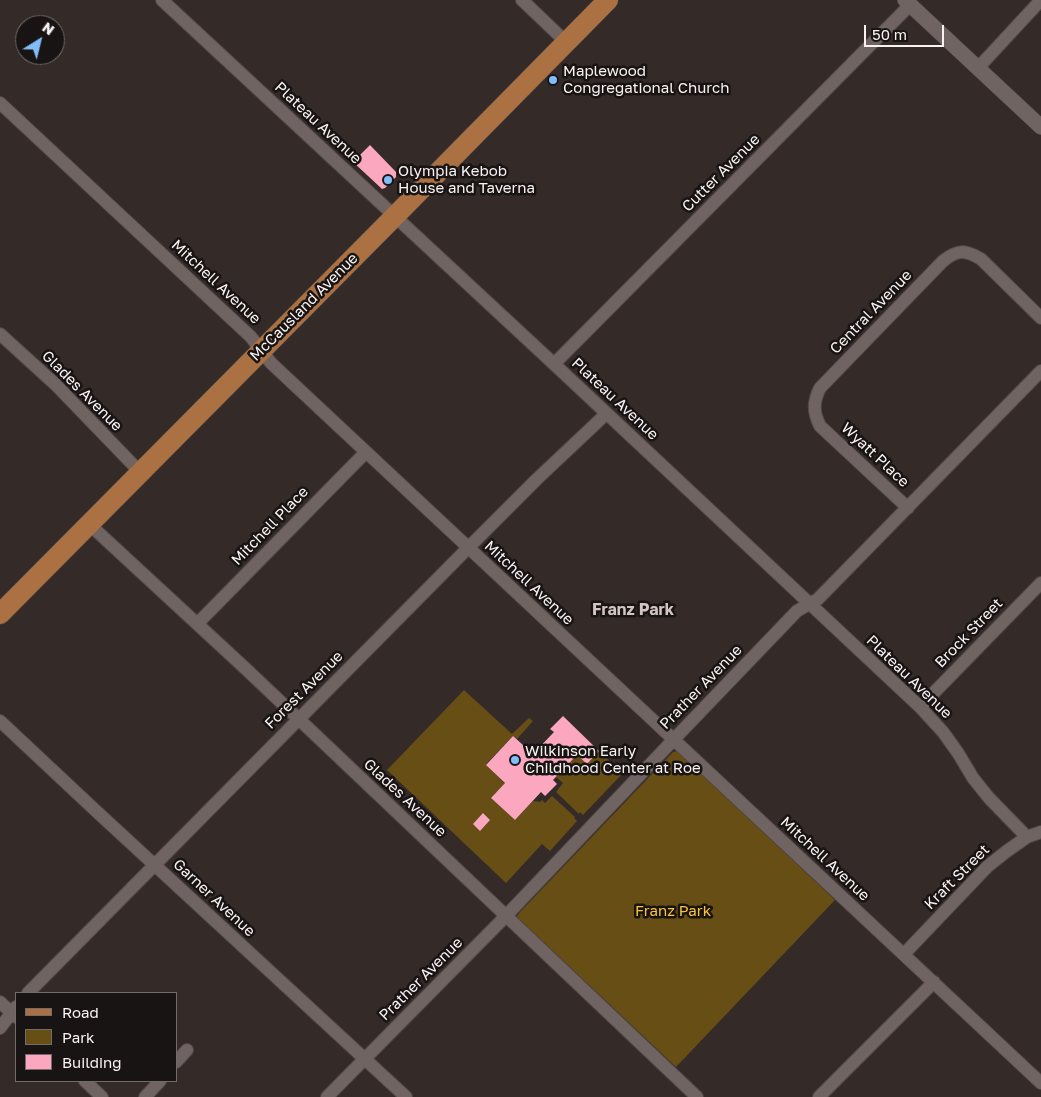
<!DOCTYPE html>
<style>
body{margin:0}
#map{position:relative;width:1041px;height:1097px;overflow:hidden;background:#342a28;font-family:"Golos Text",sans-serif}
canvas{display:block}
.legend{position:absolute;left:15px;top:992px;width:162px;height:90px;box-sizing:border-box;background:#181413;border:1px solid #726d6c;margin:0;padding:6px 9px;list-style:none;font-size:15px;color:#f9f2f1}
.legend li{display:flex;align-items:center;gap:10px;height:25px}
.legend b{width:25px;border:1px solid #726d6c}
.north{position:absolute;left:15px;top:15px;width:50px;height:50px;box-sizing:border-box;background:#181413;border:1px solid #726d6c;border-radius:50%;rotate:36deg;font-size:14px;font-weight:700;line-height:20px;text-align:center;color:#f9f2f1}
.north::after{content:'';display:block;margin:auto;width:18px;height:22px;background:#81bdfa;clip-path:polygon(50% 0,100% 100%,50% 72%,0 100%)}
.scale{position:absolute;left:864px;top:25px;width:80px;height:22px;box-sizing:border-box;border:2px solid #f9f2f1;border-top:0;padding-left:6px;font-size:15px;line-height:18px;white-space:nowrap;color:#f9f2f1;-webkit-text-stroke:4px #181413;paint-order:stroke}
</style>
<div id="map">
<canvas width="1041" height="1097"></canvas>
<ul class="legend">
<li><b style="height:6px;background:#ab7142"></b>Road</li>
<li><b style="height:14px;background:#674e14"></b>Park</li>
<li><b style="height:14px;background:#faa7bf"></b>Building</li>
</ul>
<div class="north">N</div>
<div class="scale">50 m</div>
</div>
<script>
const g = document.querySelector('canvas').getContext('2d');
g.lineJoin = 'round';
function fill(path, color) { g.fillStyle = color; g.fill(path, 'evenodd'); }
function strokePath(path, color, width, dash) { g.strokeStyle = color; g.lineWidth = width; g.lineCap = dash ? 'butt' : 'round'; g.setLineDash(dash || []); g.stroke(path); }
function write(font, color, halo, rows, align = 'center') {
  g.font = font + ' "Golos Text",sans-serif'; g.lineWidth = 5; g.setLineDash([]); g.textBaseline = 'middle'; g.strokeStyle = halo; g.fillStyle = color; for (const [text, x, y, turn = 0] of rows) {
    g.save(); g.translate(x, y); g.rotate((+turn || 0) * Math.PI / 180); g.textAlign = isNaN(turn) ? turn : align; if (halo) g.strokeText(text, 0, 0); g.fillText(text, 0, 0); g.restore();
  }
}
const green = new Path2D(`
 M464,690L512,734L529,718L533,721L517,739L513,736L486,764L505,784L491,798L515,820L533,801L540,802L542,800L545,803L552,796L575,817L574,818L577,821L550,851L542,844L506,883L387,770Z
 M599,751L623,773L583,815L580,812L579,814L556,792L563,783L556,777L577,755L587,763Z
 M677,751L835,900L676,1067L519,919L517,916L520,912L673,752Z`);
const building = new Path2D(`
 M370,145L396,172V177L385,188L382,189L353,162Z
 M563,716L599,751L587,764L577,755L553,780L557,784L545,796L541,792L515,820L491,798L505,783L486,765L513,736L533,754L554,732L550,729Z
 M483,813L490,820L480,831L473,824Z`);
const minor = new Path2D(`
 M162,0L554,364L920,707L943,732L958,753L973,778L989,798L1027,837
 M522,0L566,42
 M978,68L1041,0
 M0,103L251,337L271,363L1041,1083
 M0,334L56,385L140,472
 M554,364L910,5
 M908,508L820,426C813,412 813,402 820,388L943,261C958,249 965,250 981,259L1041,318
 M89,524L246,669L697,1097
 M197,624L366,452
 M920,707L1041,583
 M0,721L95,810L406,1097
 M904,954L988,866L1007,851L1027,837L1041,832
 M28,993L468,548L537,479L606,414
 M0,1002L16,1017
 M0,1028L16,1007
 M176,1062L187,1050
 M85,1081L102,1097
 M145,1097L160,1081
 M327,1097L502,920L679,734L797,611L818,599L1041,371
 M819,1097L934,982`);
const tertiary = new Path2D(`
 M905,0L1041,127`);
const primary = new Path2D(`
 M0,614L395,216L608,0`);
const markers = [
 [553,80,5,"#81bdfa"],
 [388,180,5,"#81bdfa"],
 [515,760,5,"#81bdfa"]
];
const poiNames = [
 ["Maplewood",563,71],
 ["Congregational Church",563,88],
 ["Olympia Kebob",398,171],
 ["House and Taverna",398,188],
 ["Wilkinson Early",525,751],
 ["Childhood Center at Roe",525,768]
];
const streetNames = [
 ["Plateau Avenue",318,123,43],
 ["Cutter Avenue",721,173,-45],
 ["Mitchell Avenue",216,282,43],
 ["McCausland Avenue",304,307,-45],
 ["Central Avenue",871,312,-46],
 ["Glades Avenue",82,391,45],
 ["Plateau Avenue",615,399,43],
 ["Wyatt Place",875,455,43],
 ["Mitchell Place",270,526,-46],
 ["Mitchell Avenue",529,583,43],
 ["Brock Street",969,633,-46],
 ["Plateau Avenue",909,677,44],
 ["Prather Avenue",701,687,-46],
 ["Forest Avenue",304,690,-45],
 ["Glades Avenue",405,798,43],
 ["Mitchell Avenue",825,859,43],
 ["Kraft Street",957,877,-45],
 ["Garner Avenue",214,898,43],
 ["Prather Avenue",421,979,-45]
];
const parkNames = [
 ["Franz Park",673,911]
];
const neighbourhoodNames = [
 ["Franz Park",633,610]
];
fill(green, '#674e14');
fill(building, '#faa7bf');
strokePath(minor, '#504847', 14);
strokePath(tertiary, '#504847', 16);
strokePath(primary, '#504847', 21);
strokePath(minor, '#706462', 12);
strokePath(tertiary, '#706462', 15);
strokePath(primary, '#ab7142', 20);
for (const [x, y, r, color] of markers) { const dot = new Path2D(); dot.arc(x, y, r, 0, 2 * Math.PI); g.fillStyle = color; g.fill(dot); strokePath(dot, '#181413', 2); }
write('15px', '#f9f2f1', '#181413', poiNames, 'left');
write('15px', '#f9f2f1', '#181413', streetNames);
write('15px', '#fdc43e', '#181413', parkNames);
write('bold 16px', '#d1c4c2', '#181413', neighbourhoodNames);
</script>
